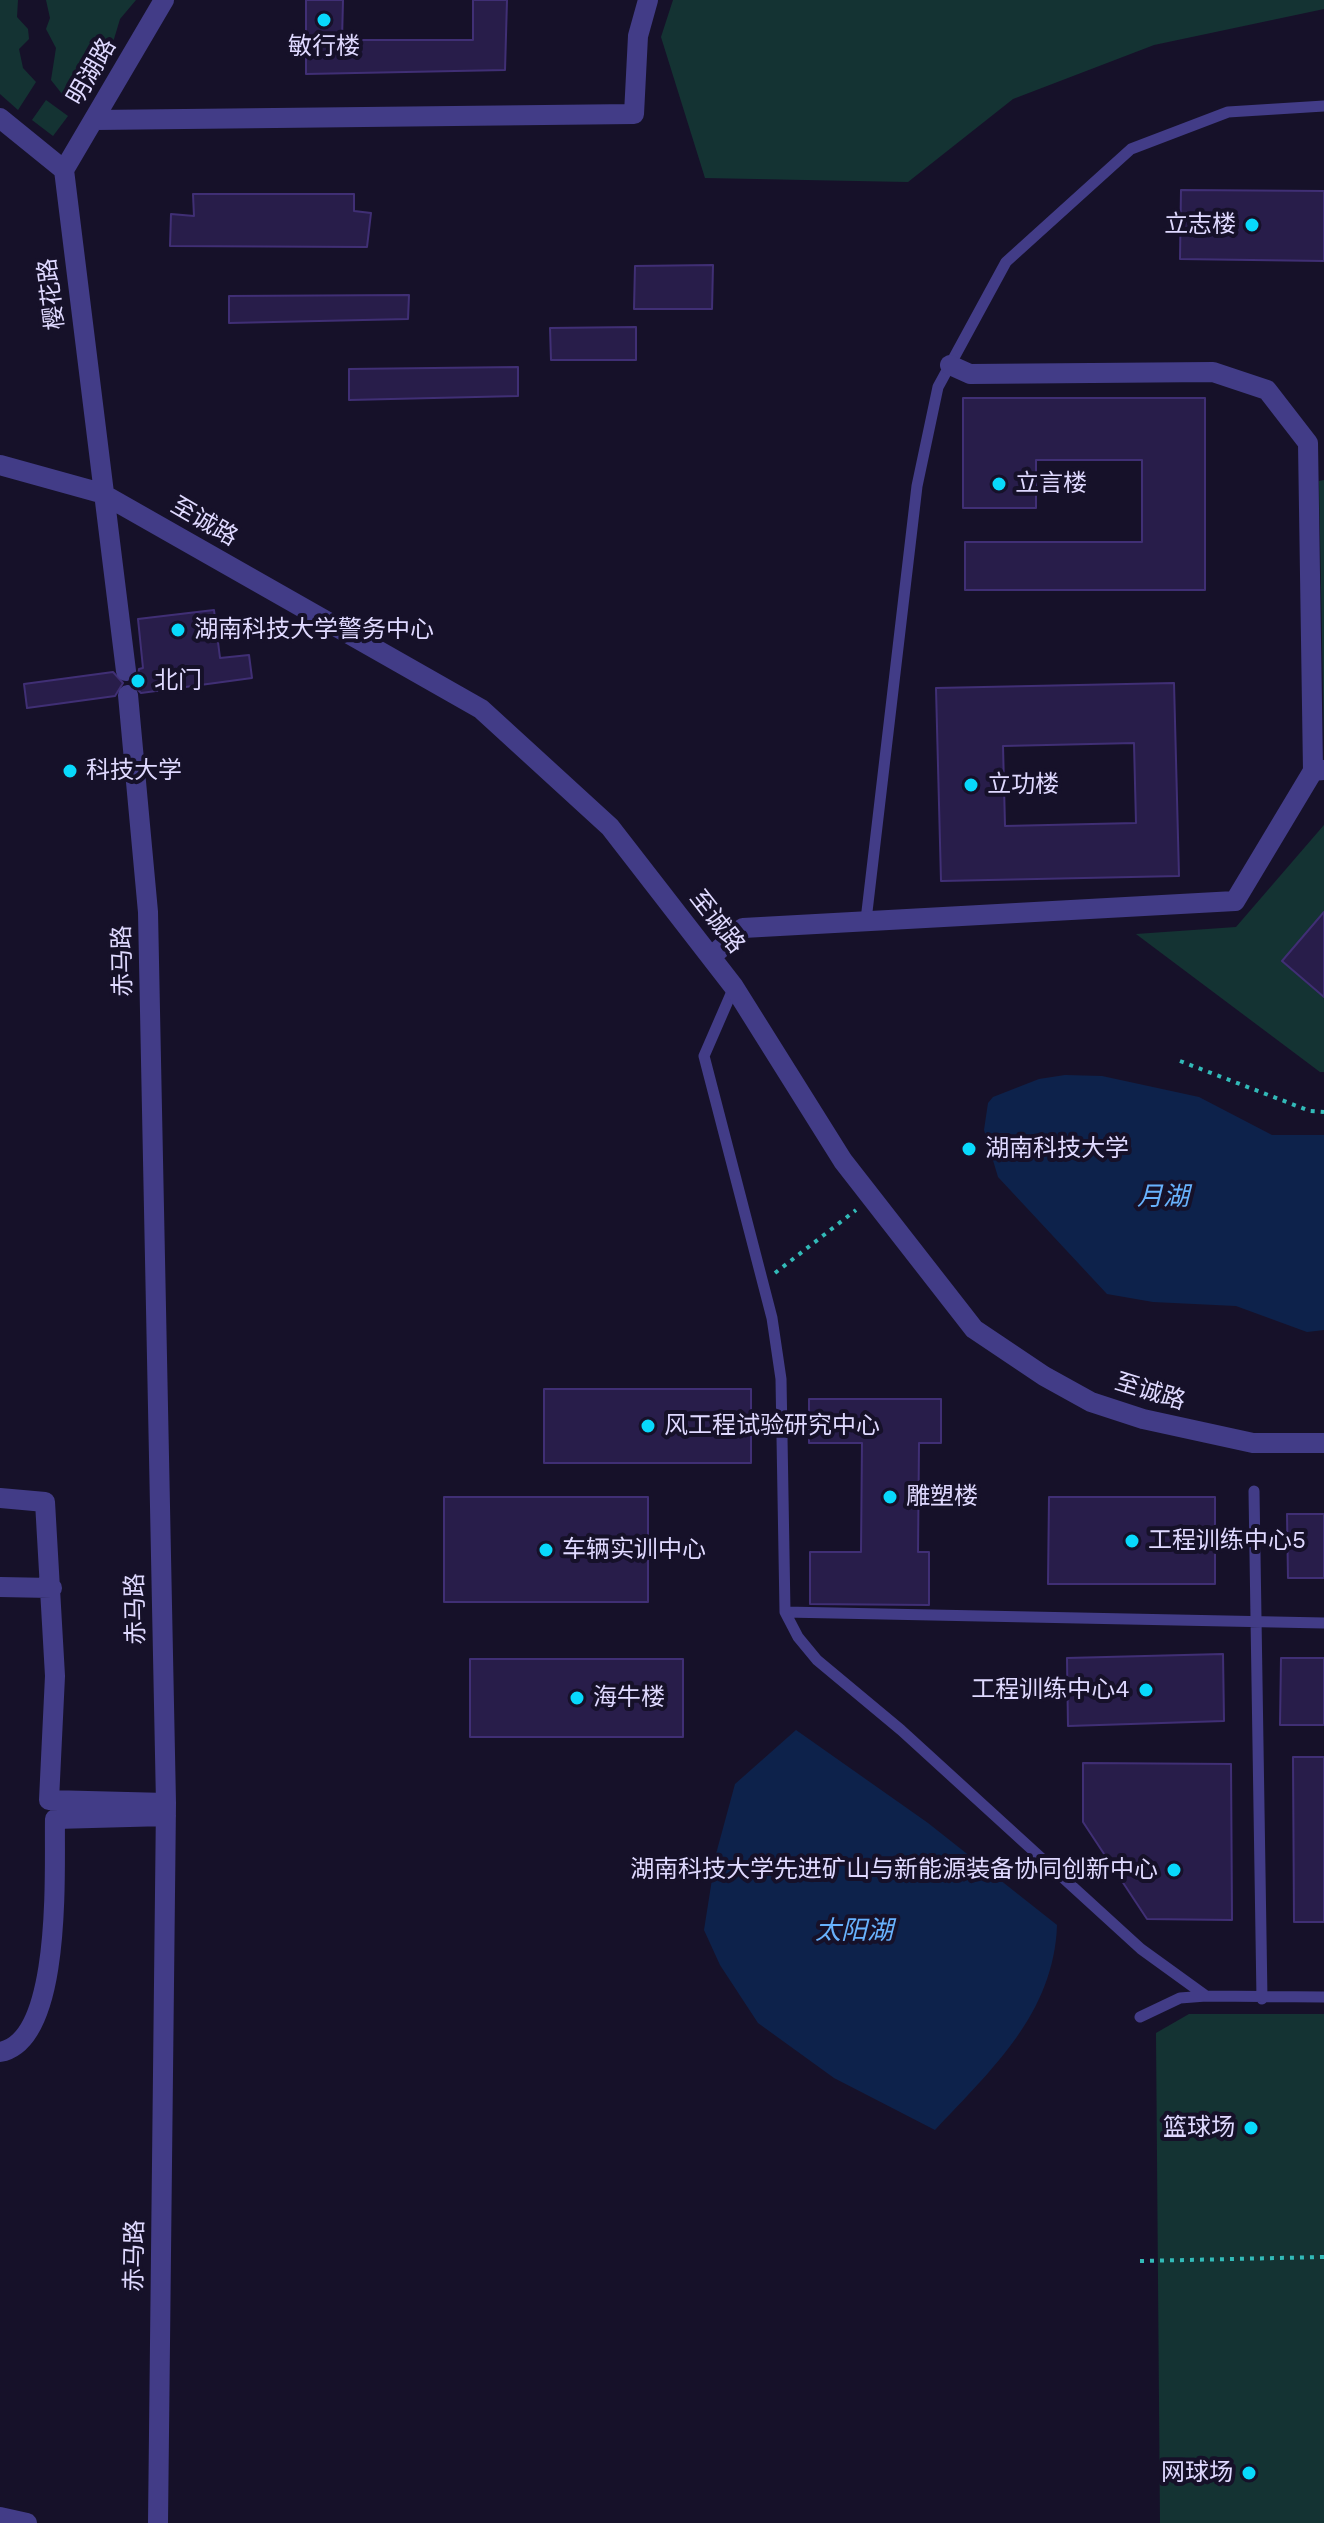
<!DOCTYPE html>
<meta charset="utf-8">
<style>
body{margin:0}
canvas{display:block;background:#161129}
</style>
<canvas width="1324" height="2523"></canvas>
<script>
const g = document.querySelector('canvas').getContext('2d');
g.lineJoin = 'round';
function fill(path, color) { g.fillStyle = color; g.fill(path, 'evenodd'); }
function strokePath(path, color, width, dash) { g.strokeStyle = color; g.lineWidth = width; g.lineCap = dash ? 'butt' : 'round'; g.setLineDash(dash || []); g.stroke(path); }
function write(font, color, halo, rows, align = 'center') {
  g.font = font + ' "Work Sans","Noto Sans SC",sans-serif'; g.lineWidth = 8; g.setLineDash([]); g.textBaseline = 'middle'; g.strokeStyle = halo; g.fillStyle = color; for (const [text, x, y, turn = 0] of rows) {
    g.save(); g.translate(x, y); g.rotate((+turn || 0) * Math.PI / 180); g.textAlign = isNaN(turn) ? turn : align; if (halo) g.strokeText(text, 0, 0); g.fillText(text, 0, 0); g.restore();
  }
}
const green = new Path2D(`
 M0,0H18L17,17L28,29L29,39L19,49L23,68L36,82L18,110L0,94Z
 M46,0H136L120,19L114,39L86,75L75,100L66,99L51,80L56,48L46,29L50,18Z
 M673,0H1324V9L1154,45L1013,99L908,182L705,178L661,37Z
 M46,100L68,116L53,136L32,120Z
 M1324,480V742L1319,481Z
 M1324,825V1072H1320L1136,934L1236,927Z
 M1189,2014H1324V2523H1160L1156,2033Z`);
const water = new Path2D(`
 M1065,1075L1102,1076L1199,1097L1272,1135H1324V1330L1307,1332L1236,1306L1153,1302L1107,1294L998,1177L984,1130L988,1103L993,1097L1039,1079Z
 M796,1730L928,1823L1057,1925C1054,2013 992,2069 935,2130L834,2078L758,2023L720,1965L704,1930L716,1854L735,1784Z`);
const building = new Path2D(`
 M306,0H343L342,40H473V0H507L505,70L306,74Z
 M1181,190L1324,191V261L1180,259Z
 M193,194H354V211L371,213L367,247L170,246L171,214L194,216Z
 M713,265L712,309H634L635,266Z
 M409,295L408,319L229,323V296Z
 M636,327V360H551L550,328Z
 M518,367V396L349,400V369Z
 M963,398H1205V590H965V542H1142V460H1036V508H963Z
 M214,610L220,658L249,655L252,678L141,693L131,683L138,677L139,669L143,668L138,619Z
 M113,672L123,683L115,696L27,708L24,684Z
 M1174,683L1179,876L941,881L936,688ZM1134,743L1136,823L1005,826L1003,746Z
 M1324,912V997L1282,961Z
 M544,1389H751V1463H544Z
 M809,1399H941V1443H919L918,1552H929V1605L810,1604V1552H861L862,1443H809Z
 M444,1497H648V1602H444Z
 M1049,1497H1215V1584H1048Z
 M1287,1514H1324V1578H1288Z
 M1223,1654L1224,1721L1068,1726L1067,1658Z
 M1281,1658H1324V1725H1280Z
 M470,1659H683V1737H470Z
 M1293,1757H1324V1922H1294Z
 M1083,1763L1231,1764L1232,1920L1147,1919L1083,1822Z`);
const path = new Path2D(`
 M1180,1061L1310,1111L1324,1112
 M775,1273L856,1210
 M1140,2261L1324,2257`);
const lane = new Path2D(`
 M866,920L917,486L938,387L1006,262L1131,149L1228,112L1324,106
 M734,987L704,1056L772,1318L781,1379L785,1612L798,1637L817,1660L901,1730L1141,1949L1206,1996L1324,1997
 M1254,1491L1262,1999
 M785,1612L1324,1623
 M1140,2017L1180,1998L1206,1996`);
const street = new Path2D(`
 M0,118L64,170L126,671
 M95,120L634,114L638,36L648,0
 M64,170L164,0
 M950,365L970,374L1213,372L1267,390L1308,443L1313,771
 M0,465L101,493L481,709L610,827L734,987L843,1161L974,1329L1044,1376L1091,1402L1143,1419L1253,1443H1324
 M128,695L148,912L166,1803L158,2523
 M712,956L743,928L1235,901L1313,771L1324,770
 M0,1498L45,1502L55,1676L49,1800L166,1803
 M0,1587L52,1588
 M0,2052C63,2041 54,1869 55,1819L166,1816
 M0,2517L27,2523`);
const markers = [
 [324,20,8,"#08d9fc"],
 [1252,225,8,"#08d9fc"],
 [999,484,8,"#08d9fc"],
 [178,630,8,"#08d9fc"],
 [138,681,8,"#08d9fc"],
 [70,771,8,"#08d9fc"],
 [971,785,8,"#08d9fc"],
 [969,1149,8,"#08d9fc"],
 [648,1426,8,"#08d9fc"],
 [890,1497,8,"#08d9fc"],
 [1132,1541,8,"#08d9fc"],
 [546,1550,8,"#08d9fc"],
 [1146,1690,8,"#08d9fc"],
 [577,1698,8,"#08d9fc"],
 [1174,1870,8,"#08d9fc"],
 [1251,2128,8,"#08d9fc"],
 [1249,2473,8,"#08d9fc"]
];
const poiNames = [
 ["敏行楼",324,47,"center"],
 ["立志楼",1236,225,"right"],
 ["立言楼",1015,484],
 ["湖南科技大学警务中心",194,630],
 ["北门",154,681],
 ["科技大学",86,771],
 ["立功楼",987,785],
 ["湖南科技大学",985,1149],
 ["风工程试验研究中心",664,1426],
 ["雕塑楼",906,1497],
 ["工程训练中心5",1148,1541],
 ["车辆实训中心",562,1550],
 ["工程训练中心4",1130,1690,"right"],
 ["海牛楼",593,1698],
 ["湖南科技大学先进矿山与新能源装备协同创新中心",1158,1870,"right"],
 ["篮球场",1235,2128,"right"],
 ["网球场",1233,2473,"right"]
];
const streetNames = [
 ["明湖路",92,72,-60],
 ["樱花路",52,294,-97],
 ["至诚路",204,522,30],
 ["至诚路",717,922,52],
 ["赤马路",123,961,-91],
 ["至诚路",1150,1392,17],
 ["赤马路",136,1609,-91],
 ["赤马路",135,2256,-89]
];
const waterNames = [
 ["月湖",1163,1197],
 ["太阳湖",854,1931]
];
fill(green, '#143333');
fill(water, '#0d224b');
fill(building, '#281d4a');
strokePath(building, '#402f75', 2);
strokePath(path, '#32bab8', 4, [4, 6]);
strokePath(lane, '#423c87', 11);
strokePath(street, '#423c87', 20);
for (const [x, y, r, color] of markers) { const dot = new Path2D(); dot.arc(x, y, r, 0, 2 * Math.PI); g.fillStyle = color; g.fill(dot); strokePath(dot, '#161129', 3); }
write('24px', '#dfd9ff', '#161129', poiNames, 'left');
write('24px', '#dfd9ff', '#161129', streetNames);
write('italic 26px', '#68b2fd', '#161129', waterNames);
</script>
